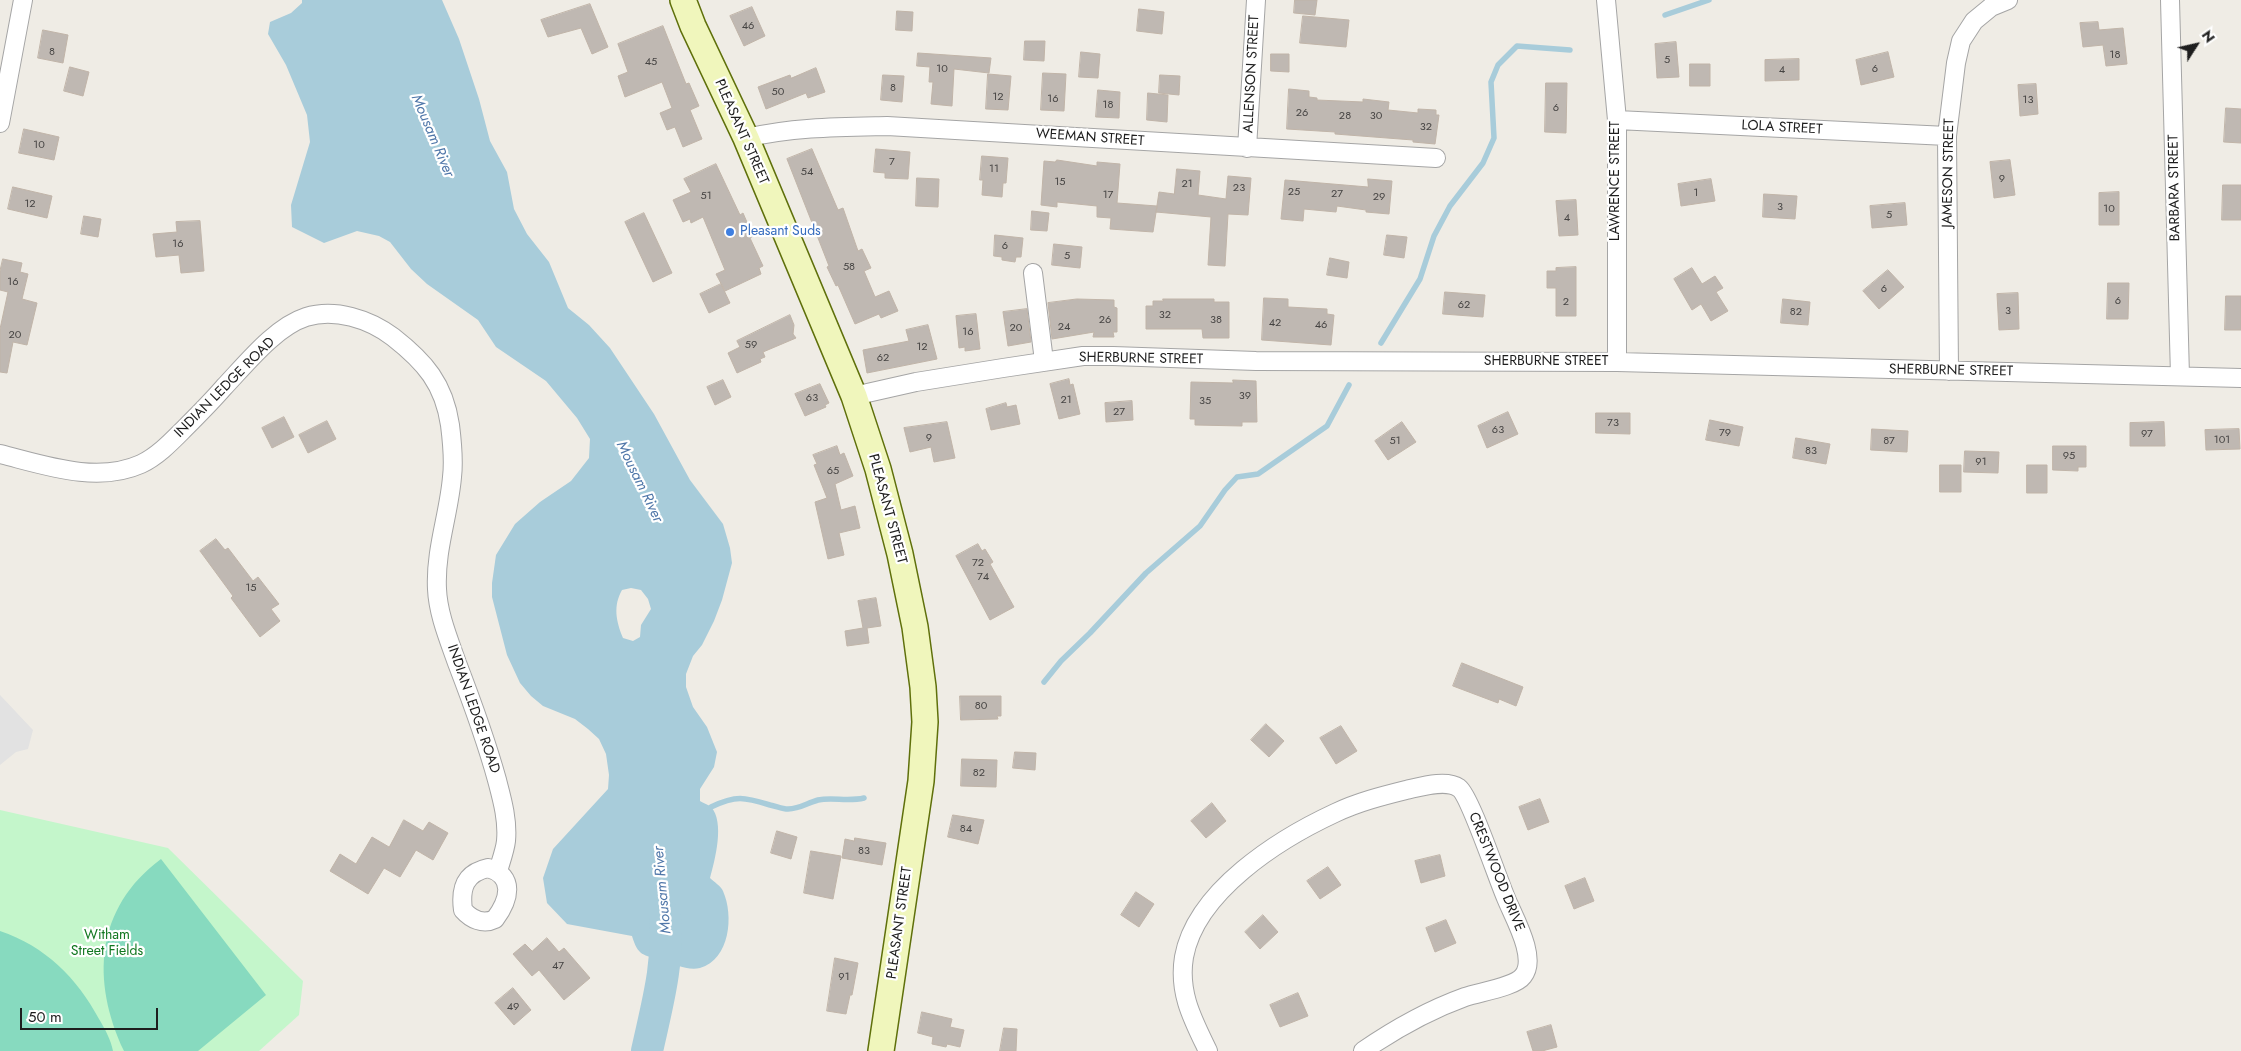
<!DOCTYPE html>
<style>
body{margin:0}
#map{position:relative;width:2241px;height:1051px;overflow:hidden;background:#efece5;font-family:Jost,sans-serif}
canvas{display:block}
.north{position:absolute;left:2171px;top:20px;width:50px;height:50px;-webkit-text-stroke:4px #fff;paint-order:stroke;rotate:55deg;font-size:14px;font-weight:700;line-height:20px;text-align:center;color:#1e1e1e}
.north::after{content:'';display:block;margin:auto;width:18px;height:22px;background:#1e1e1e;clip-path:polygon(50% 0,100% 100%,50% 72%,0 100%)}
.scale{position:absolute;left:20px;top:1008px;width:138px;height:22px;box-sizing:border-box;border:2px solid #1e1e1e;border-top:0;padding-left:6px;font-size:15px;line-height:18px;white-space:nowrap;color:#1e1e1e;-webkit-text-stroke:4px #fff;paint-order:stroke}
</style>
<div id="map">
<canvas width="2241" height="1051"></canvas>
<div class="north">N</div>
<div class="scale">50 m</div>
</div>
<script>
const g = document.querySelector('canvas').getContext('2d');
g.lineJoin = 'round';
function fill(path, color) { g.fillStyle = color; g.fill(path, 'evenodd'); }
function strokePath(path, color, width, dash) { g.strokeStyle = color; g.lineWidth = width; g.lineCap = dash ? 'butt' : 'round'; g.setLineDash(dash || []); g.stroke(path); }
function write(font, color, halo, rows, align = 'center') {
  g.font = font + ' Jost,sans-serif'; g.lineWidth = 4.5; g.setLineDash([]); g.textBaseline = 'middle'; g.strokeStyle = halo; g.fillStyle = color; for (const [text, x, y, turn = 0] of rows) {
    g.save(); g.translate(x, y); g.rotate((+turn || 0) * Math.PI / 180); g.textAlign = isNaN(turn) ? turn : align; if (halo) g.strokeText(text, 0, 0); g.fillText(text, 0, 0); g.restore();
  }
}
const park = new Path2D(`
 M0,810L168,848L303,981L299,1015L259,1051H0Z`);
const pitch = new Path2D(`
 M161,859L266,995L198,1051H124C91,981 95,908 161,859Z
 M0,931C45,946 77,978 99,1019C105,1029 111,1040 113,1051H0Z`);
const parking = new Path2D(`
 M0,695L33,730L28,749L16,752L0,765Z`);
const water = new Path2D(`
 M302,0H442L459,39L479,99L490,141L507,172L514,209L527,234L549,262L568,308L589,325L610,348L654,414L690,480L723,524L730,548L732,563L722,600L714,621L702,645L693,656L686,674V687L693,707L707,727L717,752L714,767L700,789V801C703,803 709,805 711,807C725,822 715,860 710,878C714,882 721,886 723,891C734,916 730,959 700,968C688,971 673,964 662,960C643,955 638,956 632,936L567,924L547,903L543,878L553,849L608,789L609,775L606,754L599,739L588,729L575,719L543,706L531,696L520,683L507,655L492,597V583L496,555L515,524L540,502L571,481L589,458L590,439L577,418L546,381L496,347L478,320L427,284L411,269L390,242L379,236L357,231L324,243L292,227L291,205L310,142L307,115L286,65L268,34L270,22L291,13L302,3ZM631,588L641,590L648,599L651,609L641,625L640,637L633,641L623,638C616,621 613,606 622,590Z`);
const stream = new Path2D(`
 M1665,15L1709,0
 M1381,343L1420,279L1434,236L1450,206L1483,163L1494,138L1491,82L1498,65L1517,46L1570,50
 M1044,682L1061,661L1090,633L1146,573L1200,526L1225,490L1237,477L1258,474L1327,426L1349,385
 M711,807C736,795 744,797 770,805C776,806 782,809 788,809C800,809 807,803 818,800C833,797 848,802 864,798`);
const river = new Path2D(`
 M647,1051C657,1005 669,964 665,917`);
const building = new Path2D(`
 M1295,0H1317L1315,15L1294,13Z
 M590,4L608,47L592,54L581,28L548,37L541,20Z
 M752,7L765,36L744,46L730,16Z
 M1139,9L1164,12L1162,34L1137,31Z
 M897,11L913,12L912,31L896,30Z
 M1303,16L1349,20L1346,47L1300,43Z
 M2098,22L2099,30L2123,28L2127,64L2106,66L2103,45L2083,47L2080,23Z
 M663,26L686,84L689,83L699,106L690,110L702,139L683,147L675,127L667,130L660,113L672,108L662,82L625,97L618,76L628,72L618,44Z
 M43,30L68,35L63,63L38,58Z
 M1025,41H1045L1044,61L1024,60Z
 M1676,42L1679,77L1657,78L1655,44Z
 M1081,52L1100,54L1098,78L1079,77Z
 M1888,52L1894,77L1861,85L1856,60Z
 M918,53L991,58L989,73L954,69L952,106L931,104L933,82H929L930,67L917,66Z
 M1271,54H1289V72L1271,71Z
 M1799,59V80L1765,81V60Z
 M1690,64H1710V86H1690Z
 M70,67L89,72L83,96L64,91Z
 M816,68L825,92L808,98L806,93L766,109L758,87L790,75L791,78Z
 M1043,73L1066,74L1064,111L1041,110Z
 M988,74L1011,76L1008,110L986,109Z
 M883,75L904,76L902,102L881,100Z
 M1160,75L1180,76L1179,95L1159,93Z
 M1546,83H1567L1566,133L1545,132Z
 M2036,84L2038,114L2020,116L2018,85Z
 M1289,89L1309,91V97L1317,98V100L1363,102V99L1389,102L1388,110L1418,113V109L1436,110V115H1439L1435,144L1413,142V140L1335,134V132L1287,129Z
 M1098,90L1120,92L1119,118L1096,117Z
 M1148,93L1168,95L1167,122L1147,120Z
 M2226,108L2241,109V143L2224,142Z
 M24,129L59,137L54,160L19,153Z
 M812,149L838,210L843,208L858,251L862,249L871,268L864,271L875,297L889,291L898,311L881,318L879,314L855,324L838,285L836,286L827,267L829,266L787,159Z
 M876,149L910,152L908,179L885,178V173L874,172Z
 M982,156L1008,158L1006,183H1003L1002,197L982,195L983,180H980Z
 M1057,160L1097,166V162L1120,164L1117,203L1157,206L1153,232L1110,229L1111,218L1097,217V206L1057,202V207L1041,205L1044,161L1055,162Z
 M2010,160L2015,195L1994,198L1990,162Z
 M716,164L740,215L743,213L753,236L750,238L763,266L759,268L761,274L725,291L716,274L725,270L703,217L691,223L690,219L683,222L673,200L691,192L684,179Z
 M1177,169L1200,171L1198,195L1226,199L1228,176L1251,178L1248,215L1228,214L1225,266L1208,265L1211,217L1156,212L1159,192L1174,194Z
 M917,178L939,179L938,207L916,206Z
 M1368,179L1392,181L1389,214L1366,212V210L1337,206L1336,212L1304,209L1303,221L1281,219L1285,180L1368,187Z
 M1711,179L1715,201L1681,206L1678,184Z
 M2223,185H2241V220H2222Z
 M13,187L52,196L47,218L8,209Z
 M2119,192V225H2099V193Z
 M1764,194L1797,196L1795,219L1763,217Z
 M1576,200L1578,235L1559,236L1556,201Z
 M1905,203L1907,225L1872,228L1870,206Z
 M1032,211L1049,213L1047,231L1031,230Z
 M644,213L672,273L653,282L625,222Z
 M84,216L101,219L98,237L81,234Z
 M200,221L204,271L181,273L179,255L156,257L153,234L177,232L176,222Z
 M995,235L1023,238L1021,257H1016L1015,262L1002,260V257L994,256Z
 M1387,235L1407,237L1404,258L1384,255Z
 M1054,244L1082,247L1080,268L1052,265Z
 M1330,258L1349,262L1347,278L1327,275Z
 M3,259L22,263L20,272L28,274L22,299L37,303L27,345L13,342L7,373L0,372V329L8,292L0,290V271Z
 M1576,267V316H1556V288H1547V271H1556V268Z
 M1692,268L1702,284L1715,276L1723,288L1716,292L1728,311L1711,321L1701,304L1692,310L1674,279Z
 M1888,270L1904,287L1879,309L1863,291Z
 M2108,283H2129L2128,319H2107Z
 M721,284L730,303L709,313L700,294Z
 M1445,292L1485,295L1483,317L1443,314Z
 M2018,293L2019,329L1999,330L1997,294Z
 M2226,296H2241V330H2225Z
 M1264,298L1288,299V307L1327,309V314L1334,315L1331,345L1262,340Z
 M1077,299L1114,300V307L1117,308V332H1113L1114,337H1093L1094,332L1052,339L1048,303Z
 M1163,299H1214V302H1229V338H1203L1202,329H1146V306H1153V301H1163Z
 M1783,299L1810,302L1808,325L1781,323Z
 M1027,309L1031,342L1008,346L1003,312Z
 M976,314L980,349L965,351V347L959,348L956,316Z
 M790,315L794,325L793,334L796,338L763,352L765,357L760,359L761,362L737,373L728,353L740,347L737,341Z
 M928,325L937,359L867,373L863,350L909,341L906,330Z
 M1069,379L1070,385L1073,384L1080,414L1059,419L1050,384Z
 M723,380L731,397L715,405L707,387Z
 M1233,380L1256,381L1257,422H1242V426L1195,425V419H1190L1191,382L1233,383Z
 M820,384L829,403L825,405L826,407L805,416L795,394Z
 M1132,401L1133,420L1106,422L1105,403Z
 M1006,403L1007,407L1016,405L1020,424L991,430L986,409Z
 M1508,412L1518,434L1487,448L1478,426Z
 M1596,413H1630V434L1596,433Z
 M284,417L294,437L272,448L262,428Z
 M1710,420L1743,427L1739,446L1706,440Z
 M327,421L336,439L308,453L299,435Z
 M947,422L955,458L934,462L931,447L910,452L904,428Z
 M1402,422L1416,442L1388,460L1375,441Z
 M2164,422L2165,446H2130V423Z
 M1872,429L1908,431L1907,452L1871,450Z
 M2239,429L2240,449L2206,450L2205,430Z
 M1796,438L1830,444L1826,464L1793,458Z
 M837,446L840,455L844,453L853,476L835,484L841,510L855,506L860,528L839,533L844,555L828,559L815,502L827,498L814,465L817,464L813,455Z
 M2053,446H2086V467H2078V471L2053,470Z
 M1965,451L1999,452L1998,473L1964,472Z
 M1940,465H1961V492H1940Z
 M2027,465H2047V493H2027Z
 M216,539L225,550L228,548L253,581L258,577L279,604L271,609L280,621L260,637L231,598L233,596L200,551Z
 M978,544L982,551L985,549L993,562L990,564L1014,607L990,620L956,556Z
 M876,598L881,626L867,628L869,643L847,646L845,631L863,628L858,601Z
 M1462,663L1523,687L1516,706L1499,699L1498,703L1453,686Z
 M960,696H1001V716H997L998,719L961,720Z
 M1266,724L1284,741L1269,757L1251,740Z
 M1341,726L1357,751L1336,764L1320,738Z
 M1015,752L1036,753L1035,770L1013,768Z
 M962,759L997,760L996,787L961,786Z
 M1540,799L1549,822L1528,830L1519,807Z
 M1212,803L1226,821L1206,838L1191,821Z
 M953,815L984,820L978,844L948,837Z
 M404,820L423,831L429,822L448,833L433,860L416,850L400,877L384,868L368,894L330,871L340,854L356,864L372,837L389,847Z
 M777,831L797,837L791,859L771,853Z
 M855,838L886,843L882,865L842,858L845,839L854,841Z
 M811,851L841,856L833,899L804,893Z
 M1440,855L1445,876L1421,883L1415,861Z
 M1328,867L1341,885L1320,899L1307,881Z
 M1585,878L1594,901L1574,909L1565,886Z
 M1136,892L1154,904L1139,927L1121,915Z
 M1263,915L1278,932L1260,949L1245,932Z
 M1446,920L1456,943L1435,952L1426,928Z
 M547,938L559,952L564,948L590,978L564,1000L539,970L532,976L513,954L525,944L532,951Z
 M835,958L858,963L852,995H850L846,1014L827,1011Z
 M513,988L531,1010L514,1025L495,1003Z
 M1298,993L1308,1016L1280,1027L1270,1005Z
 M922,1012L952,1019L950,1027L964,1030L960,1047L947,1044L946,1047L932,1044L933,1037L918,1033Z
 M1551,1025L1557,1047L1542,1051H1533L1527,1032Z
 M1004,1028L1017,1029L1016,1051H1000Z`);
const minor = new Path2D(`
 M1606,0L1617,120V362
 M2170,0L2180,376
 M1617,120L1947,136
 M0,123L23,0
 M746,138C793,127 839,127 887,126L1436,158
 M1247,148L1256,0
 M1033,273L1044,361
 M1949,371L1947,136L1956,63L1961,41L1974,21L1991,7L2008,0
 M854,396L916,382L1003,368L1083,356H1113L1256,361L1617,362L2241,378
 M0,454C44,465 97,484 141,464C158,456 172,441 185,428C198,415 212,401 224,387C246,364 275,327 306,317C335,308 369,319 393,337C425,362 444,384 450,425C452,441 454,461 452,477C449,514 435,550 437,589C438,614 449,640 457,663C472,702 486,740 497,780C502,799 508,820 506,841C505,850 501,861 498,871
 M488,868C516,876 509,900 495,919C483,925 471,919 463,910C460,888 465,873 488,868Z
 M1208,1051C1193,1020 1178,993 1184,957C1196,891 1279,839 1335,813C1358,802 1382,796 1406,790C1420,787 1446,779 1459,788C1470,796 1498,880 1506,898C1513,916 1538,958 1523,976C1515,987 1479,992 1465,997C1429,1010 1395,1029 1363,1051`);
const secondary = new Path2D(`
 M683,0L693,26L746,138L854,396L878,469L900,554L915,627L923,687L925,722L921,781L881,1051`);
const markers = [
 [730,232,5,"#3f7fe0"]
];
const numberNames = [
 ["46",748,26],
 ["8",52,52],
 ["18",2115,55],
 ["5",1667,60],
 ["45",651,62],
 ["10",942,69],
 ["6",1875,69],
 ["4",1782,70],
 ["8",893,88],
 ["50",778,92],
 ["12",998,97],
 ["16",1053,99],
 ["13",2028,100],
 ["18",1108,105],
 ["6",1556,108],
 ["26",1302,113],
 ["28",1345,116],
 ["30",1376,116],
 ["32",1426,127],
 ["10",39,145],
 ["7",892,162],
 ["11",994,169],
 ["54",807,172],
 ["9",2002,179],
 ["15",1060,182],
 ["21",1187,184],
 ["23",1239,188],
 ["25",1294,192],
 ["1",1696,193],
 ["27",1337,194],
 ["17",1108,195],
 ["51",706,196],
 ["29",1379,197],
 ["12",30,204],
 ["3",1780,207],
 ["10",2109,209],
 ["5",1889,215],
 ["4",1567,218],
 ["16",178,244],
 ["6",1005,246],
 ["5",1067,256],
 ["58",849,267],
 ["16",13,282],
 ["6",1884,289],
 ["6",2118,301],
 ["2",1566,302],
 ["62",1464,305],
 ["3",2008,311],
 ["82",1796,312],
 ["32",1165,315],
 ["26",1105,320],
 ["38",1216,320],
 ["42",1275,323],
 ["46",1321,325],
 ["24",1064,327],
 ["20",1016,328],
 ["16",968,332],
 ["20",15,335],
 ["59",751,345],
 ["12",922,347],
 ["62",883,358],
 ["39",1245,396],
 ["63",812,398],
 ["21",1066,400],
 ["35",1205,401],
 ["27",1119,412],
 ["73",1613,423],
 ["63",1498,430],
 ["79",1725,433],
 ["97",2147,434],
 ["9",929,438],
 ["101",2222,440],
 ["51",1395,441],
 ["87",1889,441],
 ["83",1811,451],
 ["95",2069,456],
 ["91",1981,462],
 ["65",833,471],
 ["72",978,563],
 ["74",983,577],
 ["15",251,588],
 ["80",981,706],
 ["82",979,773],
 ["84",966,829],
 ["83",864,851],
 ["47",558,966],
 ["91",844,977],
 ["49",513,1007]
];
const streetNames = [
 ["ALLENSON STREET",1252,74,-87],
 ["LOLA STREET",1782,128,3],
 ["PLEASANT STREET",741,132,66],
 ["WEEMAN STREET",1090,138,4],
 ["JAMESON STREET",1949,173,-89],
 ["LAWRENCE STREET",1616,181,-90],
 ["BARBARA STREET",2175,188,-91],
 ["SHERBURNE STREET",1141,359,1],
 ["SHERBURNE STREET",1546,362],
 ["SHERBURNE STREET",1951,371,1],
 ["INDIAN LEDGE ROAD",225,388,-45],
 ["PLEASANT STREET",887,509,75],
 ["INDIAN LEDGE ROAD",473,709,71],
 ["CRESTWOOD DRIVE",1496,872,68],
 ["PLEASANT STREET",900,923,-82]
];
const shopNames = [
 ["Pleasant Suds",740,232]
];
const parkNames = [
 ["Witham",107,936],
 ["Street Fields",107,952]
];
const waterNames = [
 ["Mousam River",432,136,67],
 ["Mousam River",639,482,64],
 ["Mousam River",663,890,-95]
];
fill(park, '#c4f6cb');
fill(pitch, '#87dabf');
fill(parking, '#e2e2e2');
fill(water, '#a8ccda');
strokePath(stream, '#a8ccda', 5.5);
strokePath(river, '#a8ccda', 32);
fill(building, '#bfb8b2');
strokePath(building, '#c0b4a8', 1);
strokePath(minor, '#a5a5a5', 20);
strokePath(secondary, '#5f700b', 28);
strokePath(minor, '#fff', 18);
strokePath(secondary, '#f0f6bc', 25);
for (const [x, y, r, color] of markers) { const dot = new Path2D(); dot.arc(x, y, r, 0, 2 * Math.PI); g.fillStyle = color; g.fill(dot); strokePath(dot, '#fff', 2); }
write('11px', '#464443', null, numberNames);
write('14px', '#1e1e1e', '#fff', streetNames);
write('14px', '#366cbe', '#fff', shopNames, 'left');
write('14px', '#117720', '#fff', parkNames);
write('italic 15px', '#5077a9', '#fff', waterNames);
</script>
